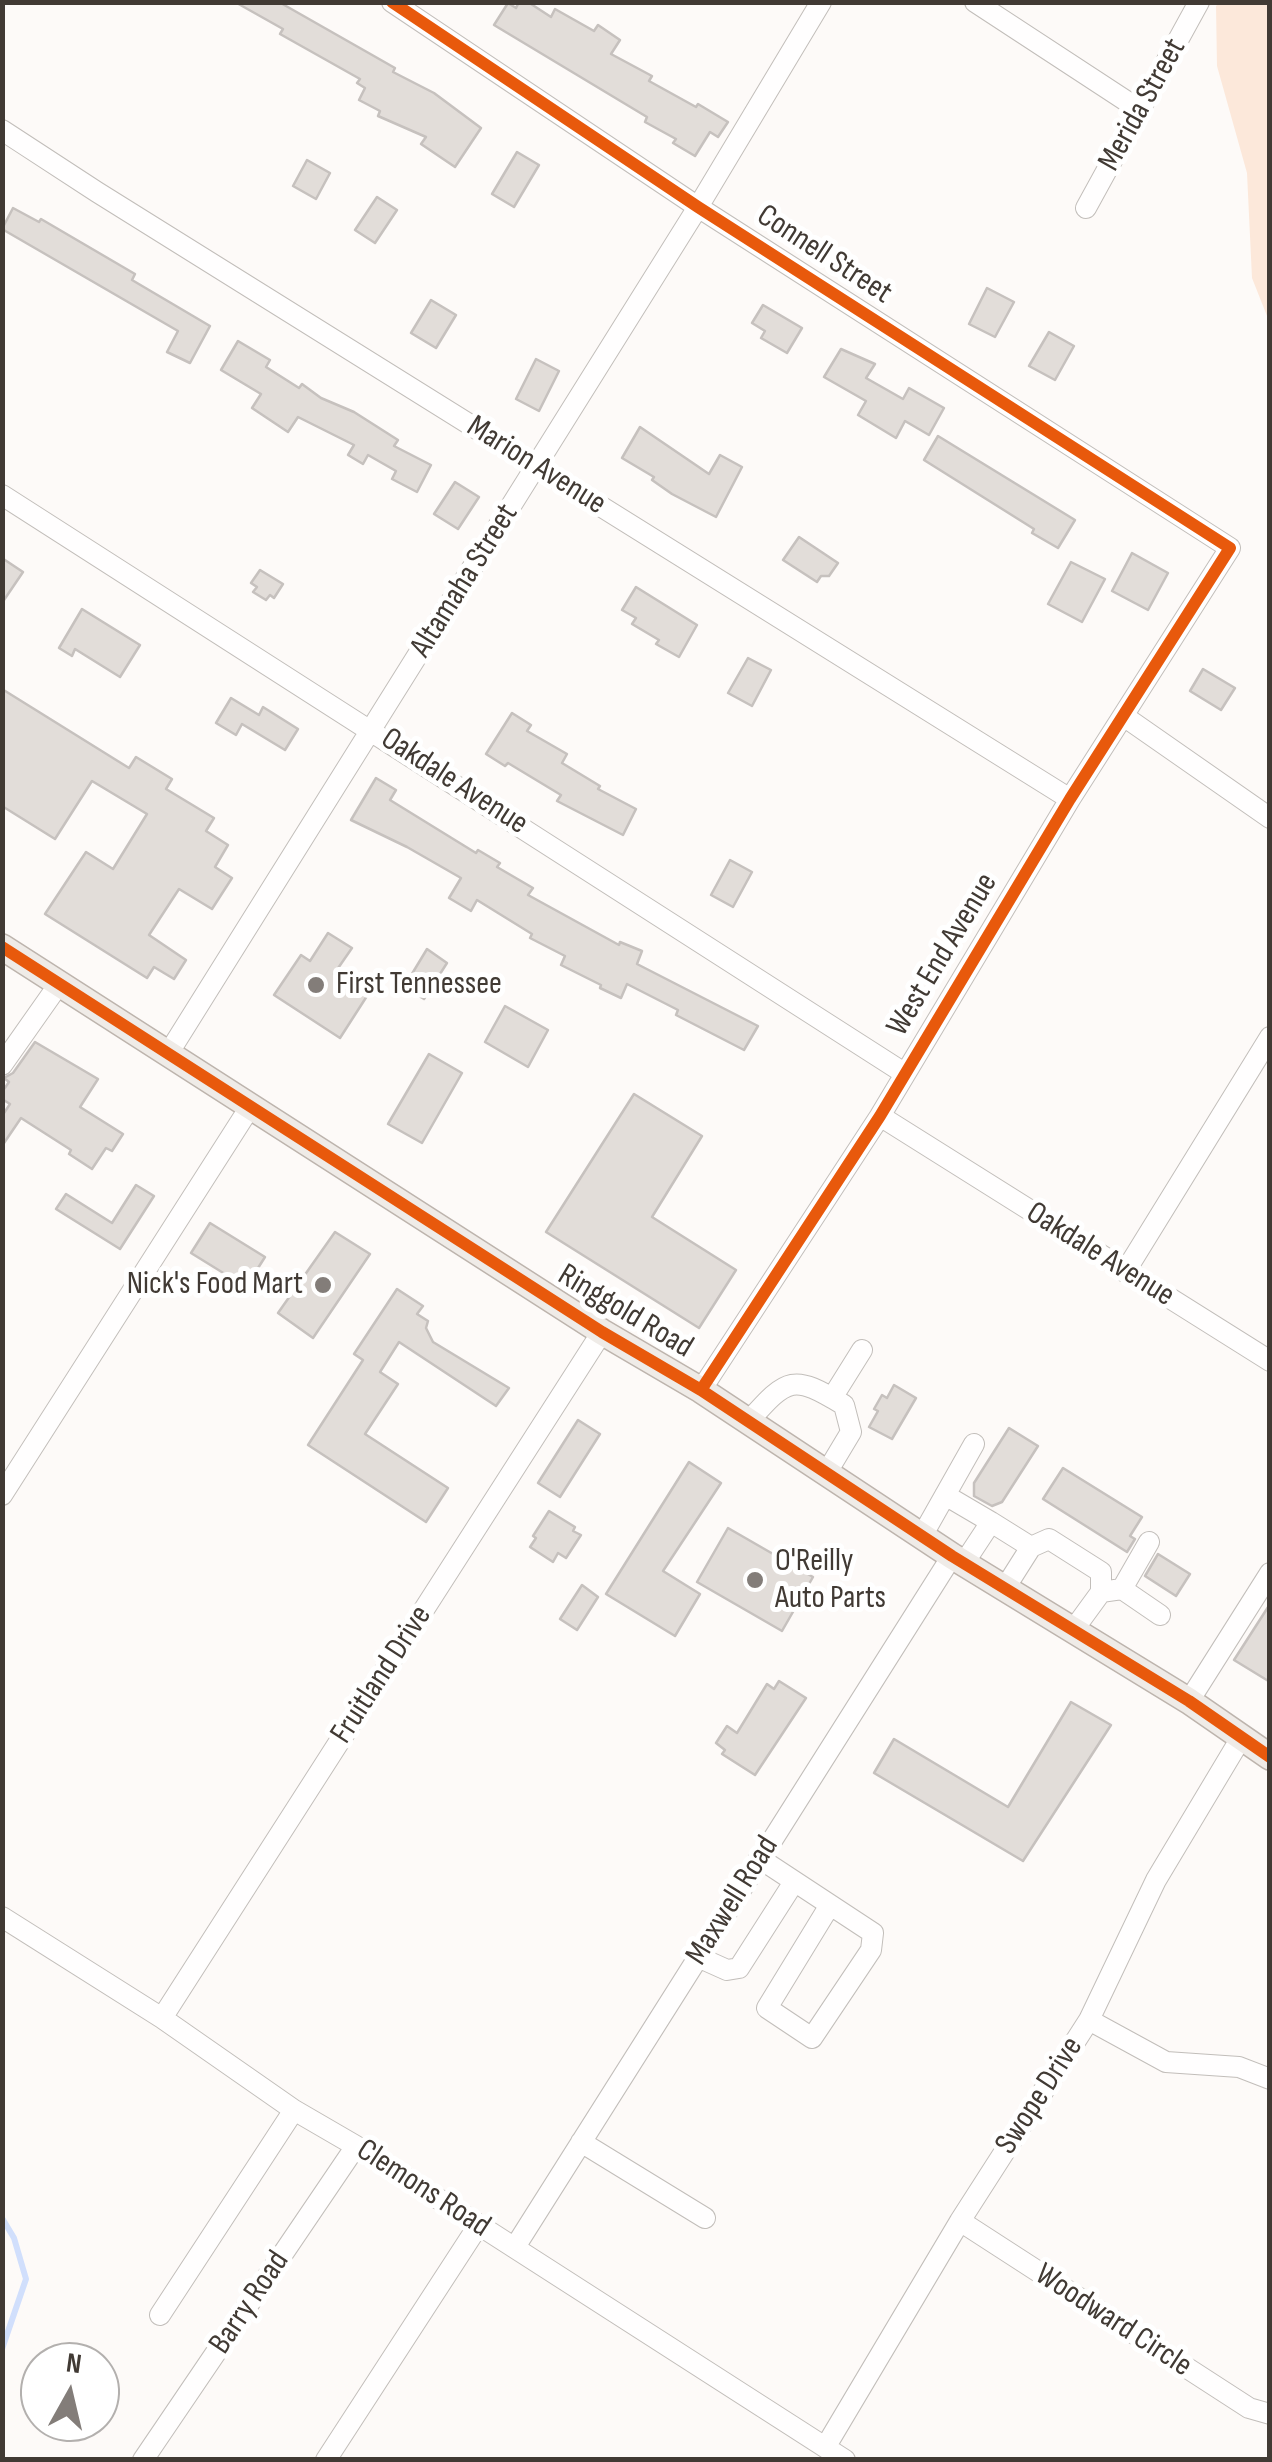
<!DOCTYPE html>
<style>
body{margin:0}
#map{position:relative;width:1272px;height:2462px;overflow:hidden;background:#fdfaf8;font-family:"Sofia Sans Condensed",sans-serif}
canvas{display:block}
.frame{position:absolute;inset:0;border:5px solid #413a34;pointer-events:none}
.north{position:absolute;left:20px;top:2342px;width:100px;height:100px;box-sizing:border-box;background:#fff;border:2px solid #b3b0ae;border-radius:50%;rotate:8deg;font-size:28px;font-weight:700;line-height:40px;text-align:center;color:#413a34}
.north::after{content:'';display:block;margin:auto;width:35px;height:45px;background:#837d79;clip-path:polygon(50% 0,100% 100%,50% 72%,0 100%)}
</style>
<div id="map">
<canvas width="1272" height="2462"></canvas>
<div class="frame"></div>
<div class="north">N</div>
</div>
<script>
const g = document.querySelector('canvas').getContext('2d');
g.lineJoin = 'round';
function fill(path, color) { g.fillStyle = color; g.fill(path, 'evenodd'); }
function strokePath(path, color, width, dash) { g.strokeStyle = color; g.lineWidth = width; g.lineCap = dash ? 'butt' : 'round'; g.setLineDash(dash || []); g.stroke(path); }
function write(font, color, halo, rows, align = 'center') {
  g.font = font + ' "Sofia Sans Condensed",sans-serif'; g.lineWidth = 10; g.setLineDash([]); g.textBaseline = 'middle'; g.strokeStyle = halo; g.fillStyle = color; for (const [text, x, y, turn = 0] of rows) {
    g.save(); g.translate(x, y); g.rotate((+turn || 0) * Math.PI / 180); g.textAlign = isNaN(turn) ? turn : align; if (halo) g.strokeText(text, 0, 0); g.fillText(text, 0, 0); g.restore();
  }
}
const green = new Path2D(`
 M1220,2L1269,3V321L1252,278L1247,173L1217,66L1216,6Z`);
const stream = new Path2D(`
 M2,2218L14,2238L26,2279L2,2349`);
const building = new Path2D(`
 M235,2H279L395,68L393,72L434,93L481,128L455,167L421,144L426,137L378,116L380,111L359,100L365,88L357,83L360,79L280,34L283,29Z
 M519,2H528L551,17L555,9L594,31L598,25L620,40L611,54L652,76L649,81L696,107L698,104L728,122L718,137L710,132L695,156L673,143L676,139L645,122L647,117L494,25L508,3L516,8Z
 M517,152L539,165L514,207L492,194Z
 M307,160L330,173L316,199L293,186Z
 M377,197L397,210L375,243L355,230Z
 M13,208L39,222L41,219L135,274L132,280L210,326L190,363L167,352L178,331L2,229Z
 M987,288L1014,302L995,337L969,324Z
 M431,300L456,315L436,348L411,333Z
 M763,305L802,328L787,353L761,338L765,331L752,323Z
 M1049,332L1074,346L1055,380L1029,366Z
 M238,341L270,360L266,367L299,388L302,384L321,398L354,412L398,440L394,446L431,465L417,492L392,479L396,471L368,455L363,464L348,455L354,445L298,417L288,432L252,408L261,394L221,370Z
 M841,349L875,364L866,378L903,399L909,388L944,408L929,435L905,421L896,438L858,415L866,401L824,377Z
 M536,359L559,371L539,411L516,399Z
 M640,427L709,474L720,455L742,467L716,517L672,494L652,480L654,477L622,458Z
 M938,436L1075,520L1058,548L1032,533L1034,529L924,460Z
 M455,482L479,497L458,529L434,514Z
 M799,537L838,563L829,576H821L817,582L783,560Z
 M1132,553L1168,573L1148,610L1112,591Z
 M2,558L23,572L2,603Z
 M1071,562L1105,579L1082,622L1048,604Z
 M260,570L283,584L274,598L270,595L266,600L253,592L257,587L251,583Z
 M636,587L697,625L679,657L656,644L659,640L632,624L636,618L622,610Z
 M82,609L140,645L120,677L75,649L72,656L59,648Z
 M748,658L771,670L752,706L728,693Z
 M1203,669L1235,688L1221,710L1190,691Z
 M2,689L129,768L136,757L172,779L166,789L214,818L206,831L228,845L215,867L232,878L212,909L179,889L149,935L186,960L174,979L154,967L147,978L45,914L86,852L113,869L147,814L92,781L55,839L2,806Z
 M231,698L259,715L263,707L298,729L285,750L242,724L236,735L216,723Z
 M512,713L531,725L527,731L567,754L562,763L600,786L598,789L636,809L623,835L557,801L561,795L508,763L505,766L486,754Z
 M376,778L396,790L390,800L476,853L478,850L500,863L497,867L533,888L528,895L619,945L620,942L642,951L637,964L758,1026L744,1050L676,1015L678,1010L627,984L621,998L600,988L601,985L561,965L565,956L530,938L532,934L477,900L471,911L449,898L461,878L407,847L351,820Z
 M730,860L752,872L733,907L711,895Z
 M328,933L352,948L334,974L367,996L340,1038L274,995L301,955L310,961Z
 M427,949L447,963L424,999L404,987Z
 M505,1006L548,1030L528,1067L485,1042Z
 M35,1042L98,1079L80,1107L123,1134L112,1151L106,1148L92,1169L69,1154L71,1150L21,1118L2,1146V1116L10,1104L2,1099V1092L9,1082L4,1078L13,1073Z
 M429,1054L462,1073L422,1143L388,1124Z
 M634,1094L702,1136L652,1217L736,1270L699,1328L546,1232Z
 M136,1185L154,1196L120,1249L56,1209L66,1194L112,1223Z
 M210,1223L265,1257L246,1287L191,1253Z
 M335,1232L370,1254L313,1338L278,1313Z
 M397,1289L423,1306L417,1314L428,1321L426,1328L433,1342L509,1388L496,1406L399,1342L380,1372L398,1384L365,1434L448,1488L426,1522L308,1445L363,1360L354,1354Z
 M894,1385L916,1398L892,1439L869,1427L878,1411L874,1409L882,1395L887,1398Z
 M578,1420L600,1434L560,1497L538,1483Z
 M1009,1428L1038,1446L1002,1502L992,1506L974,1496V1483Z
 M689,1462L721,1483L663,1571L700,1594L675,1636L606,1594Z
 M1063,1468L1142,1517L1130,1536L1135,1539L1127,1552L1043,1499Z
 M549,1511L575,1527L573,1531L581,1535L566,1558L558,1553L553,1562L530,1547L536,1538L533,1536Z
 M728,1528L813,1577L782,1631L697,1582Z
 M1158,1554L1190,1574L1176,1596L1145,1576Z
 M582,1585L598,1597L577,1630L560,1619Z
 M1270,1604V1682L1234,1660Z
 M779,1681L806,1698L755,1775L722,1754L725,1750L716,1743L727,1726L737,1733L767,1684L774,1689Z
 M1071,1702L1111,1725L1023,1861L874,1773L894,1739L1008,1807Z`);
const minor = new Path2D(`
 M392,2L698,207L1230,548L1070,799L880,1116L701,1390
 M975,2L1140,110
 M2,130L97,192L1070,799
 M1086,208L1199,2
 M2,495L904,1073
 M1125,717L1270,818
 M168,1054L698,207L821,2
 M2,1065L59,984
 M880,1116L1270,1361
 M1125,1272L1270,1037
 M832,1398L862,1350
 M749,1421C788,1377 793,1374 844,1405L851,1432L827,1472
 M2,1495L250,1107
 M945,1495L991,1522L964,1563
 M991,1522L1031,1547L1005,1588
 M922,1536L974,1444
 M1031,1547L1049,1539L1101,1572V1592L1074,1629
 M1122,1589L1149,1542
 M1101,1592L1122,1589L1160,1615
 M1189,1701L1270,1573
 M759,1858L873,1933L871,1950L812,2038L767,2008L830,1905
 M2,1917L162,2018L294,2110L356,2146L845,2460
 M698,1957L727,1970L739,1968L794,1882
 M162,2018L602,1332
 M1089,2020L1166,2062L1239,2067L1270,2079
 M581,2142L705,2218
 M960,2221L1249,2408L1270,2414
 M515,2247L952,1556
 M160,2315L294,2110
 M826,2446L960,2221L1089,2020L1156,1880L1241,1738
 M143,2460L356,2146
 M326,2460L478,2226`);
const major = new Path2D(`
 M2,947L602,1332L701,1390L952,1556L1189,1701L1270,1757`);
const cycleway = new Path2D(`
 M392,2L698,207L1230,548L1070,799L880,1116L701,1390
 M2,947L602,1332L701,1390L952,1556L1189,1701L1270,1757`);
const markers = [
 [316,985,10,"#837d79"],
 [323,1285,10,"#837d79"],
 [755,1580,10,"#837d79"]
];
const streetNames = [
 ["Merida Street",1143,105,-61],
 ["Connell Street",824,255,33],
 ["Marion Avenue",536,466,32],
 ["Altamaha Street",465,581,-58],
 ["Oakdale Avenue",454,782,33],
 ["West End Avenue",943,955,-59],
 ["Oakdale Avenue",1100,1255,32],
 ["Ringgold Road",625,1312,31],
 ["Fruitland Drive",382,1675,-57],
 ["Maxwell Road",733,1901,-58],
 ["Swope Drive",1040,2096,-57],
 ["Clemons Road",423,2189,33],
 ["Barry Road",250,2303,-56],
 ["Woodward Circle",1113,2321,33]
];
const poiNames = [
 ["First Tennessee",336,985],
 ["Nick's Food Mart",303,1285,"right"],
 ["O'Reilly",775,1562],
 ["Auto Parts",775,1599]
];
fill(green, '#fce8da');
strokePath(stream, '#d1dffc', 6);
fill(building, '#e2ddd9');
strokePath(building, '#c6c1be', 2.5);
strokePath(minor, '#c2beba', 22);
strokePath(major, '#bdb4ad', 28);
strokePath(minor, '#fffefe', 20);
strokePath(major, '#efebe7', 25);
strokePath(cycleway, '#e8590c', 12);
for (const [x, y, r, color] of markers) { const dot = new Path2D(); dot.arc(x, y, r, 0, 2 * Math.PI); g.fillStyle = color; g.fill(dot); strokePath(dot, '#fff', 4); }
write('32px', '#413a34', '#fff', streetNames);
write('32px', '#413a34', '#fff', poiNames, 'left');
</script>
